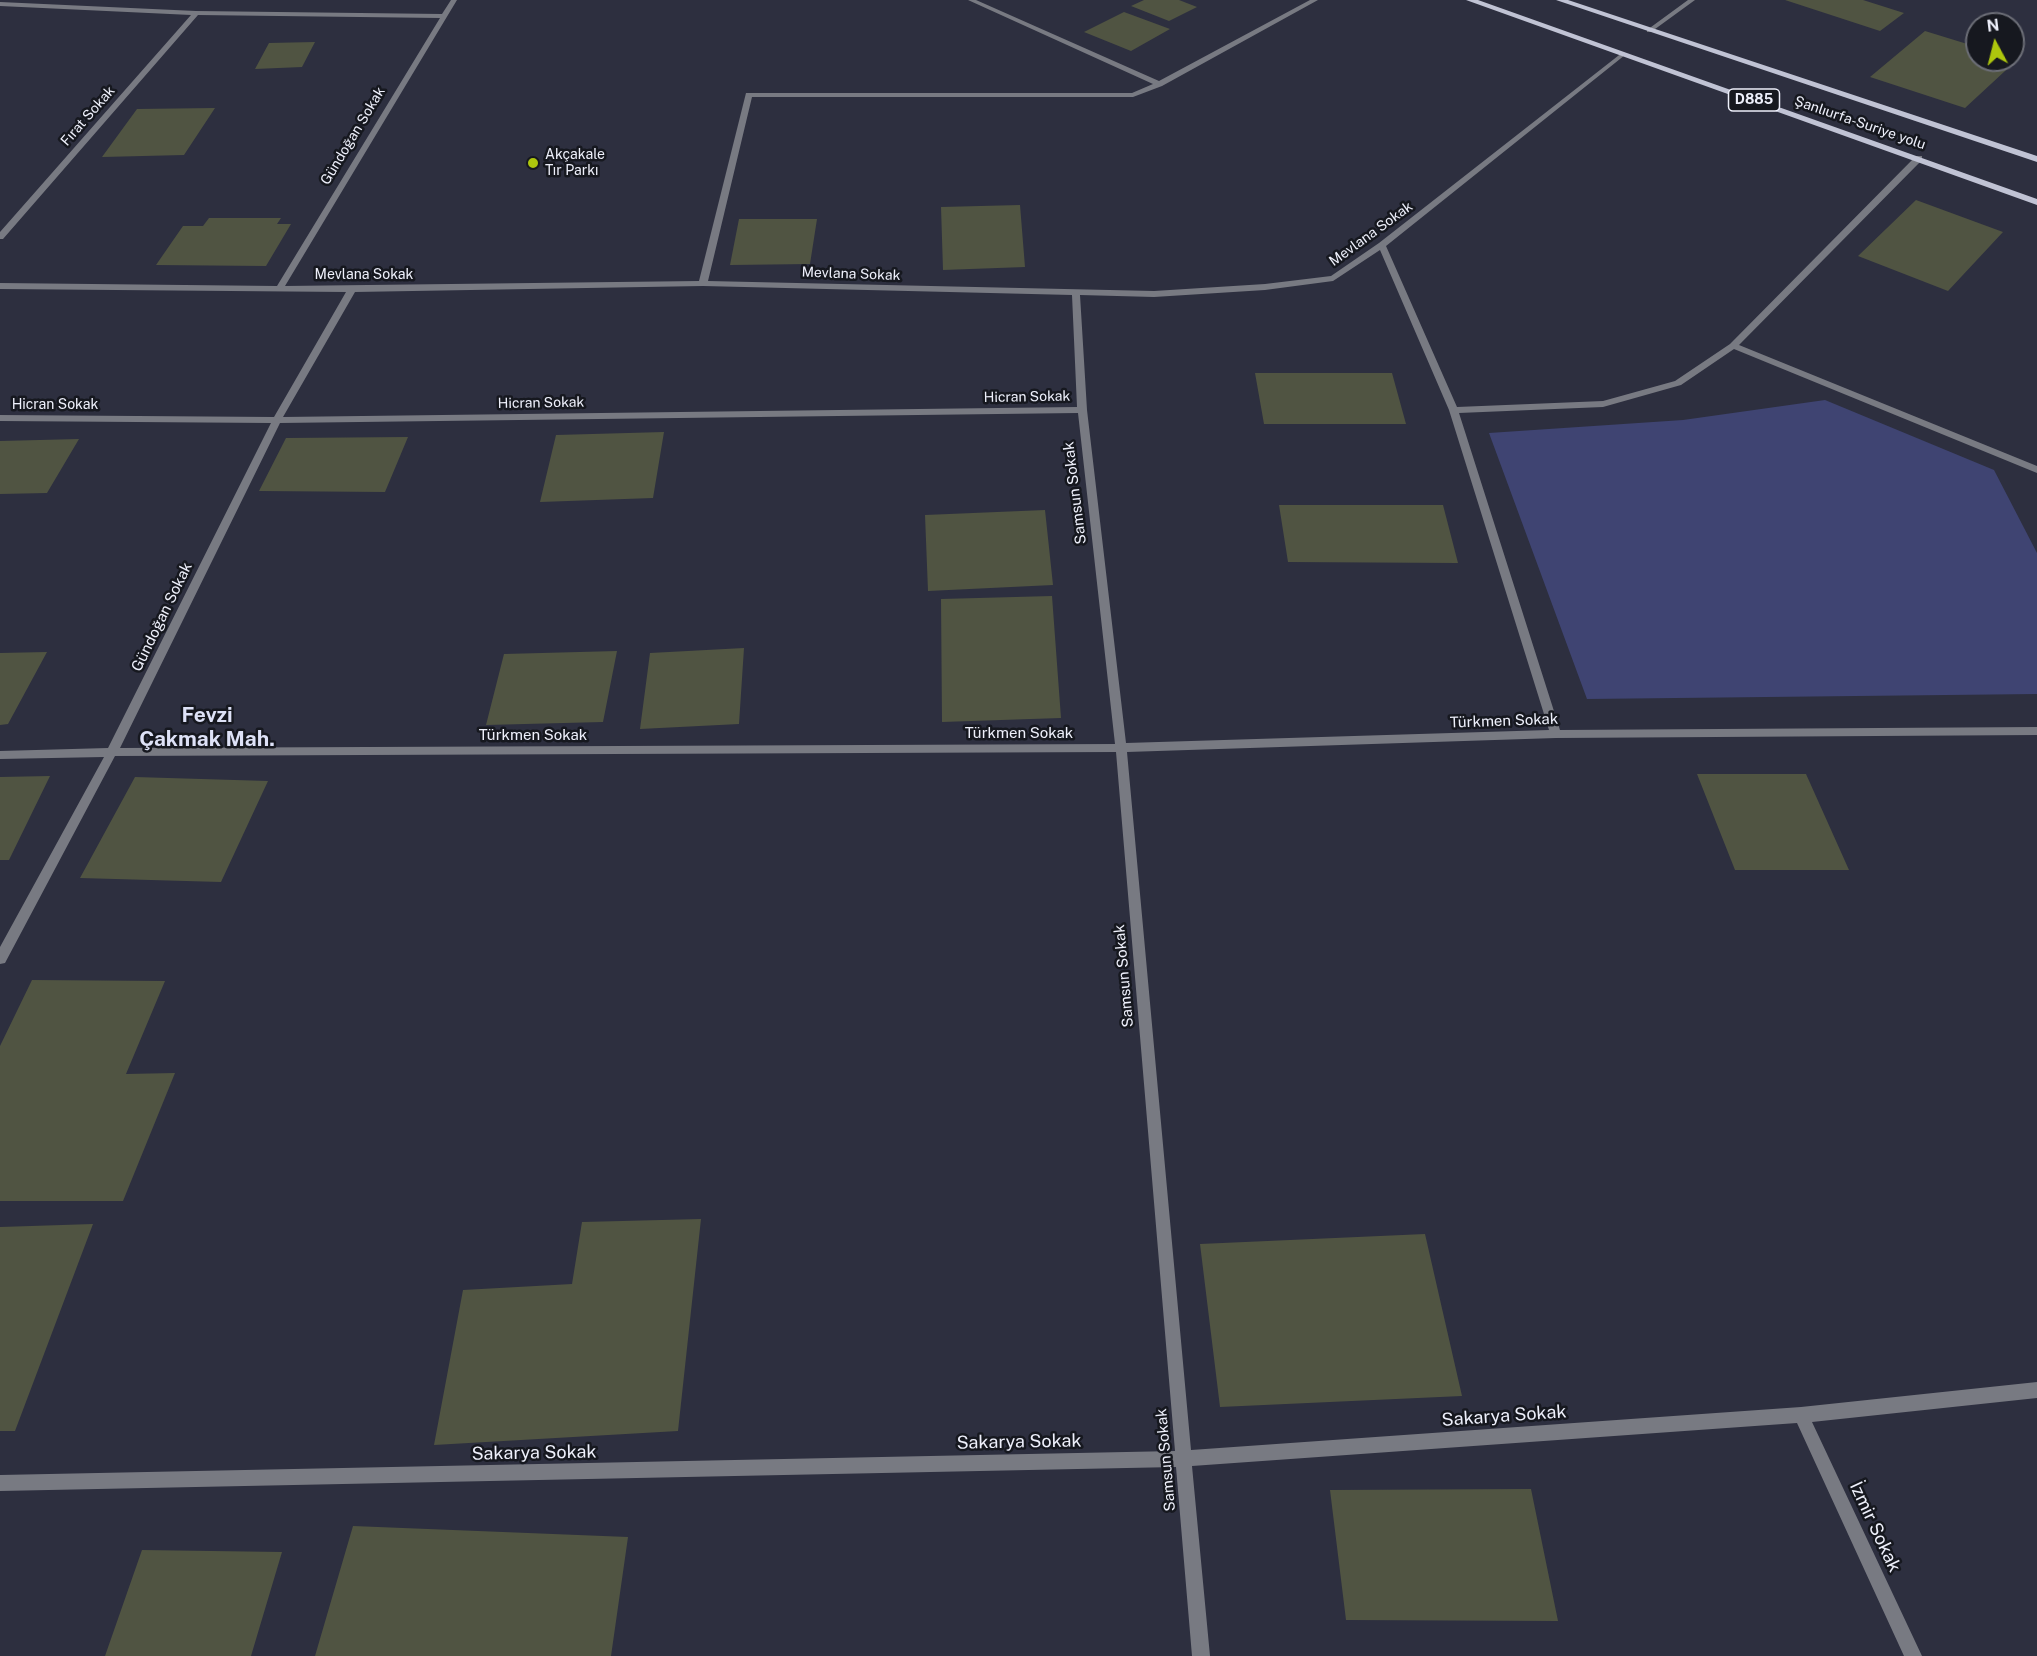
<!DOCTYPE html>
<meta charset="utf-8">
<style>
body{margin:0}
#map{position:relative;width:2037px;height:1656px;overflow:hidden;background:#2d2f3f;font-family:"Public Sans",sans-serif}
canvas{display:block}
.north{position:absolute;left:1965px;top:12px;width:60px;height:60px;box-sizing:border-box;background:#16181f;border:2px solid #6c6e77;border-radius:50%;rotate:353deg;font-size:16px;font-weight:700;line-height:24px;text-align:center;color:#eef0fb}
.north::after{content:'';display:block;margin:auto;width:21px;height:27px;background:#adc60d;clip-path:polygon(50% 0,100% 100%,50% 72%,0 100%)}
</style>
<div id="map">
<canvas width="2037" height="1656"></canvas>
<div class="north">N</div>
</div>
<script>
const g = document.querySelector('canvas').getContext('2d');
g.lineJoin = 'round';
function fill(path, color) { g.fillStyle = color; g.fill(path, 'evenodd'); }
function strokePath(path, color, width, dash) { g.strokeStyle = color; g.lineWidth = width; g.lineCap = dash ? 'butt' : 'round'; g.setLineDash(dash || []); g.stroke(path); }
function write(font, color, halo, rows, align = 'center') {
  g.font = font + ' "Public Sans",sans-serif'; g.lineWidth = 5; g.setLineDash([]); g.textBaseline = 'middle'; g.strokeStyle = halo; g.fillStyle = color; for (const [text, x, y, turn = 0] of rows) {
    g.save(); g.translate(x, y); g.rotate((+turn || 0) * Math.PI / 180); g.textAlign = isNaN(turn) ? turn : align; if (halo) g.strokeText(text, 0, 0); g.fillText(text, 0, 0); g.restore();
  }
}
const green = new Path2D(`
 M1825,400L1994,470L2037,553V694L1587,699L1489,433L1683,420Z`);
const building = new Path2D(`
 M1144,0H1179L1197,7L1169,21L1131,6Z
 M1785,0H1863L1904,13L1880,31Z
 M1124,12L1170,29L1131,51L1084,32Z
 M1925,31L1977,47V60L2018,59L1965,108L1870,77Z
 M315,42L302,67L255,69L269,43Z
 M215,108L184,155L102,157L137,109Z
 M1916,200L2003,232L1948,291L1858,256Z
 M1020,205L1025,267L943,270L941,207Z
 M209,218H281L277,224H291L266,266L156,265L183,226H203Z
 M739,219H817L810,264L730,265Z
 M1255,373H1392L1406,424H1264Z
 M664,432L653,498L540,502L556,435Z
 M408,437L385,492L259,491L286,438Z
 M79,439L47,493L0,494V441Z
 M1279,505H1443L1458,563L1288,562Z
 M1045,510L1053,585L928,591L925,515Z
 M1052,596L1061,718L942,722L941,599Z
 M744,648L739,724L640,729L650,653Z
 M617,651L603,722L486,725L504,654Z
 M47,652L8,724L0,725V653Z
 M1697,774H1806L1849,870H1735Z
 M50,776L9,860H0V777Z
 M135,777L268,781L221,882L80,878Z
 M32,980L165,981L126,1074L175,1073L123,1201H0V1046Z
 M701,1219L678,1431L434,1445L463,1290L572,1284L582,1222Z
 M93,1224L15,1431H0V1227Z
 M1425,1234L1462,1396L1220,1407L1200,1244Z
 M1531,1489L1558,1621L1346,1620L1330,1490Z
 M353,1526L628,1537L611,1656H315Z
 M142,1550L282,1552L251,1656H105Z`);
const minor = new Path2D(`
 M451,0H457L285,286L699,281L746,93H1132L1153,84L968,0H976L1159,81L1310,0H1318L1162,86L1133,97H752L708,281L1154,291L1265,284L1331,276L1379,243L1623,52L1625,53V55L1386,246L1457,407L1603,401L1675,381L1730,344L1916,156H1922V160L1739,345L2037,466V473L1734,349L1681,385L1603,407L1459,413L1560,730L2037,727V735L1556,738L1127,752L1191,1450L1801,1407L2037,1382V1398L1812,1422L1922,1656H1904L1797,1423L1192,1466L1210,1656H1192L1176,1467L0,1491V1475L1175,1451L1116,752L115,756L5,963L0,964V947L104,757L0,759V751L108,748L271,423L0,421V415L274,417L346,292L0,289V283L277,286L440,18L198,15L3,239H0V232L191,15L0,6V2L196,11L442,14ZM1380,250L1449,410L1549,730L1126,743L1087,410L1080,295L1154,297L1265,290L1333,281ZM703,286L1072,295L1077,407L283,417L355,292ZM1078,413L1115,744L120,748L280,423Z
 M1688,0H1695L1651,32H1647V30Z`);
const primary = new Path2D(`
 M1466,0H1478L2037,199V205Z
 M1556,0H1568L2037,156V162Z`);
const markers = [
 [533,163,6,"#adc60d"]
];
const shields = [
 [1754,100,51]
];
const shieldNames = [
 ["D885",1754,100]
];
const farStreetnames = [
 ["Fırat Sokak",88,116,-49],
 ["Şanlıurfa-Suriye yolu",1860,123,19],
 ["Gündoğan Sokak",353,136,-59],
 ["Mevlana Sokak",1371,234,-36],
 ["Mevlana Sokak",851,274,2],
 ["Mevlana Sokak",364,275],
 ["Hicran Sokak",1027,397,-1],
 ["Hicran Sokak",541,403,-1],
 ["Hicran Sokak",55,405]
];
const farPoinames = [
 ["Akçakale",545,155],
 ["Tır Parkı",545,171]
];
const streetNames = [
 ["Samsun Sokak",1075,493,-97],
 ["Gündoğan Sokak",162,617,-64],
 ["Türkmen Sokak",1504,721,-2],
 ["Türkmen Sokak",1019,733],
 ["Türkmen Sokak",533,735],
 ["Samsun Sokak",1124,976,-95],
 ["Samsun Sokak",1166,1460,-95]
];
const nearStreetnames = [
 ["Sakarya Sokak",1504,1416,-4],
 ["Sakarya Sokak",1019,1442,-1],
 ["Sakarya Sokak",534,1453,-1],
 ["İzmir Sokak",1875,1527,65]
];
const districtNames = [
 ["Fevzi",207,716],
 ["Çakmak Mah.",207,740]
];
fill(green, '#3f4472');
fill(building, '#505442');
fill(minor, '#787a82');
fill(primary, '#c0c3d4');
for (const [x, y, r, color] of markers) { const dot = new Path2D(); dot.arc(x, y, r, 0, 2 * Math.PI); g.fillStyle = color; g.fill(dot); strokePath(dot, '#16181f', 2); }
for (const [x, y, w] of shields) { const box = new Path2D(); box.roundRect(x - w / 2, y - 11, w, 22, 4.5); g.fillStyle = '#16181f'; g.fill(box); strokePath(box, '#eef0fb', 1.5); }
write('bold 14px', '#eef0fb', null, shieldNames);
write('14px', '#eef0fb', '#16181f', farStreetnames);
write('14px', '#eef0fb', '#16181f', farPoinames, 'left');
write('15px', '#eef0fb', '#16181f', streetNames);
write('18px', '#eef0fb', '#16181f', nearStreetnames);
write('bold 21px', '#dee2f7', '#16181f', districtNames);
</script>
